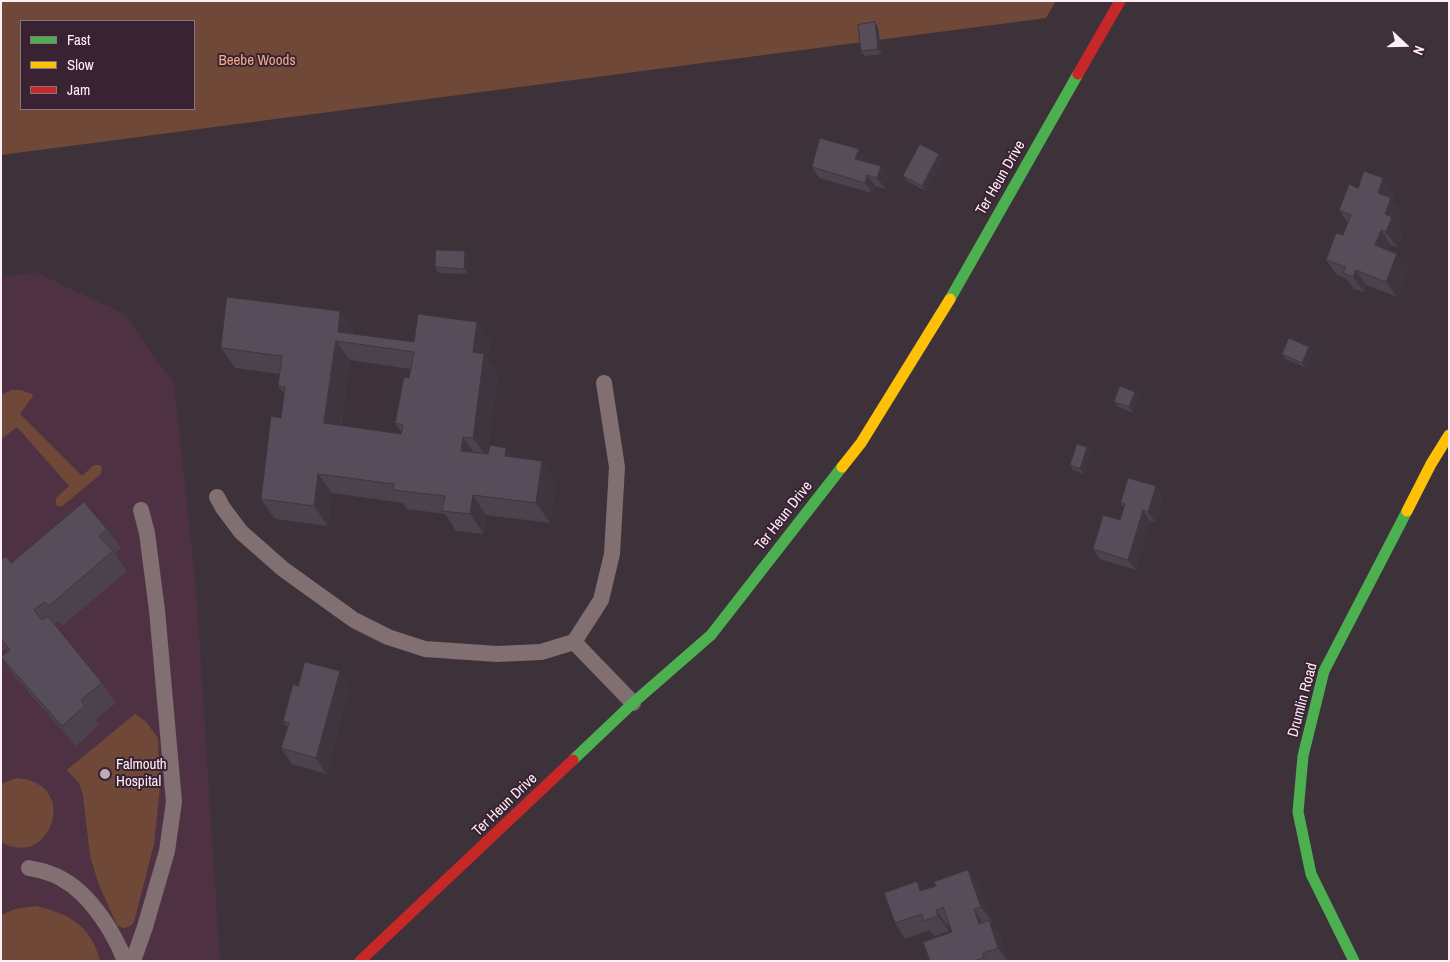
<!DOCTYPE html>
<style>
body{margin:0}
#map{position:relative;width:1450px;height:962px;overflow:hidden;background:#3e323a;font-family:"Archivo Narrow",sans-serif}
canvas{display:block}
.frame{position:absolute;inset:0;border:2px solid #ffeff9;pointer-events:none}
.legend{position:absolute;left:20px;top:20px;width:175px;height:90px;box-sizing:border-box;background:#392232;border:1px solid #887482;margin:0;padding:6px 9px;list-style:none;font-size:15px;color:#ffeff9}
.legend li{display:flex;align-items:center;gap:10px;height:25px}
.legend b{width:25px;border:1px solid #887482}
.north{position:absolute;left:1380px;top:20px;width:50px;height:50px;-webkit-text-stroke:4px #392232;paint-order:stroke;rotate:111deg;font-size:14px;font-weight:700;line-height:20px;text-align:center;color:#ffeff9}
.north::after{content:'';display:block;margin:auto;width:18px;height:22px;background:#ffeff9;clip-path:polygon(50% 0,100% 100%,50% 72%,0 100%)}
</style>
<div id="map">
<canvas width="1450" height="962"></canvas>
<div class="frame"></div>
<ul class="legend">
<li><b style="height:6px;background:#4caf50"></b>Fast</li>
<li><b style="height:6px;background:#ffc107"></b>Slow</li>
<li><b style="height:6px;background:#c62828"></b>Jam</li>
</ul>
<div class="north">N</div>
</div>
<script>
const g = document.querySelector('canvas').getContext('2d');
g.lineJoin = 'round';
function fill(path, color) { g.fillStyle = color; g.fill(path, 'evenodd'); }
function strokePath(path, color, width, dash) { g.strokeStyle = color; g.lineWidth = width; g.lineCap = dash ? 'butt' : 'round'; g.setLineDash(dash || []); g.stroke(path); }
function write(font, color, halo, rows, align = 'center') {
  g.font = font + ' "Archivo Narrow",sans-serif'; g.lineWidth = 4; g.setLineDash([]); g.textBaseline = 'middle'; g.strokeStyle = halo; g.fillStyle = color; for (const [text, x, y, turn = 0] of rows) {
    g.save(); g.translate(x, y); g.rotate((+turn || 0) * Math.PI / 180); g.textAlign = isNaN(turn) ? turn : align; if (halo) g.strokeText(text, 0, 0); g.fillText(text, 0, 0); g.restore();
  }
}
const built = new Path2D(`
 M35,272L124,314L174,384L196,588L220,961H1V277Z`);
const green = new Path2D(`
 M1,1H1056L1046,18L1,155ZM21,21H194V109H21Z
 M12,390H21L32,394L33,396L20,414L82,476L94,465H100L102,468L101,474L61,507L56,505V498L69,486L17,427L1,439V395Z
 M135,714L146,722L158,738L160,787L154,844L134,922L129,927L123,928L117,925L99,885L90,856L83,795L79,783L67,770Z
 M16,778C82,782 51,871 1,842V784Z
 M36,906C68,913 92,926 100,961H1V915L15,909Z`);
const lane = new Path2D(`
 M217,497L223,508L241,532L283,569L354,620L388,637L425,649L497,654L541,652L574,642L601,600L612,554L617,467L604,383
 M574,642L633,703
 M29,868C40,870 52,873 62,879C90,894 114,932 125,961
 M133,961L145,927L167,851L174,802L157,610L147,533L141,510`);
const fast = new Path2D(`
 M950,299L1078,74
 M573,760L633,703L711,635L842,467
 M1354,961L1311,874L1298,812L1303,756L1324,671L1407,511`);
const slow = new Path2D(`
 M842,467L861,443L950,299
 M1407,511L1431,464L1449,435`);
const jam = new Path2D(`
 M1078,74L1120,1
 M360,961L573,760`);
const wall = new Path2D(`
 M875,22L878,28L882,54L865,56L861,51Z
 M939,154L943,159L926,191L907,181L903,176Z
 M866,160L865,162L881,166L888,177L885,189L875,186L872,193L819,178L812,167Z
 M1358,188L1394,194L1392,200L1402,214L1397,225L1403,233L1397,247L1391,245L1389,251L1408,269L1397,297L1366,285L1364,292L1354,289L1347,279L1337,275L1326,260L1343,235L1348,223L1339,210Z
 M465,251L468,257V274L439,273L435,267Z
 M340,311L354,331V334L414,342L477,322L491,342L488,360L498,374L487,454L513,457L556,481L550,523L486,515L484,534L456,531L445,514L407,509L403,503L332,493L328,526L275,519L261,499L281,418L284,394L278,386L280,374L235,368L221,348ZM350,360L411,369L409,378L395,423L401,432V434L341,426Z
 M1313,352L1306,368L1286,359L1282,354Z
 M1139,397L1133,413L1118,407L1114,402Z
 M1091,453L1084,474L1073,470L1070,465Z
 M1156,486L1163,496L1155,522L1150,521L1136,570L1100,559L1093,549L1120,520L1124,508L1121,503Z
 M107,529L121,548L115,554L127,571L62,626L59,621L54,625L102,683L116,703L95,720L99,725L76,746L15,677L1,657L8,651L6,648L1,652V560L11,563Z
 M298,686L350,687L326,774L292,764L281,748L287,727L283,721Z
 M917,881L923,890L979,886L992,922L991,923L1000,935L1008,961H930L952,932L949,924L947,925L949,931L934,936L930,930L905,939L895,923Z`);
const shadedWall = new Path2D(`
 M875,22L878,28L882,54L878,49Z
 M859,149L866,160L863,170L855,159Z
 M939,154L943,159L926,191L922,186Z
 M881,166L888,177L885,189L877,178Z
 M867,175L875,186L872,193L865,183Z
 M1383,178L1394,194L1392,200L1402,214L1397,225L1403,233L1397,247L1386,232L1385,214L1378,193Z
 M1381,230L1391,245L1386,260L1375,245Z
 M465,251L468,257V274L464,269Z
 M1397,254L1408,269L1397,297L1386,282Z
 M1356,270L1366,285L1364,292L1353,277Z
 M340,311L354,331L353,343L338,332Z
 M477,322L491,342L488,360L498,374L487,458L473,438V352Z
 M336,341L350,360L338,443L324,423Z
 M1309,347L1313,352L1306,368L1302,363Z
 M1135,392L1139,397L1133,413L1129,407Z
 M463,437L477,457L461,451Z
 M1087,447L1091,453L1084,474L1080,469Z
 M506,448L520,467L505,456Z
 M542,461L556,481L550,523L536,503Z
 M318,474L332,493L328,526L314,506Z
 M1156,486L1163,496L1155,522L1148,512Z
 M473,495L486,515L484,534L470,514Z
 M1143,510L1150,521L1136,570L1128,560Z
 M340,671L350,687L326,774L316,758Z
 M968,870L979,886L992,922L981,907Z
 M917,881L928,897L920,891Z
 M974,909L984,925L979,924Z
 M936,910L947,925L949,931L938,916Z
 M989,920L1000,935L1008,961H1007L998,948Z`);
const building = new Path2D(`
 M875,22L878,49L861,51L858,25Z
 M820,138L859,149L855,159L881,166L877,178L867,175L865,183L812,167Z
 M920,144L939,154L922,186L903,176Z
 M1364,171L1383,178L1378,193L1391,198L1385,214L1392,217L1386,232L1381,230L1375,245L1397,254L1386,282L1356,270L1353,277L1343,273L1346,267L1326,260L1336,233L1343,235L1351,215L1339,210L1349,184L1358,188Z
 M436,250L465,251L464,269L435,267Z
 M227,297L340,311L338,332L414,342L418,314L477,322L473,352L484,354L473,438L463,437L461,451L488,454L490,445L506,448L505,456L542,461L536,503L473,495L470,514L442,511L445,496L393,490L394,484L318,474L314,506L261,499L271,416L281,418L285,387L278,386L282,356L221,348ZM336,341L414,352L409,378L404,377L395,423L403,425L401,434L324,423Z
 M1289,338L1309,347L1302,363L1282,354Z
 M1120,386L1135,392L1129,407L1114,402Z
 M1077,444L1087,447L1080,469L1070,465Z
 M1128,478L1156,486L1148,512L1143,510L1128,560L1093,549L1103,515L1120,520L1125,504L1121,503Z
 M84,502L107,529L99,536L113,551L49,606L45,602L34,610L42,620L48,616L102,683L81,700L85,706L62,726L1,657L10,650L1,639V560L6,556L11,563Z
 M305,662L340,671L316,758L281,748L289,723L283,721L293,684L298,686Z
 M968,870L981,907L974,909L979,924L989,920L998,948L983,953L984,957L975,961H930L923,942L952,932L943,907L936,910L938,916L924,921L922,914L895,923L884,893L917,881L920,891L936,886L934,882Z`);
const markers = [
 [105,774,6,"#bbadb6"]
];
const parkNames = [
 ["Beebe Woods",257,61]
];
const streetNames = [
 ["Ter Heun Drive",1001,178,-60],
 ["Ter Heun Drive",784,516,-52],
 ["Drumlin Road",1303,700,-75],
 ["Ter Heun Drive",505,805,-44]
];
const poiNames = [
 ["Falmouth",116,765],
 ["Hospital",116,782]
];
fill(built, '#4e3244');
fill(green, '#704837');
strokePath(lane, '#816f72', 16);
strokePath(fast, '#4caf50', 11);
strokePath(slow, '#ffc107', 11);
strokePath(jam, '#c62828', 11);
fill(wall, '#4b424d');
fill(shadedWall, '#3d363f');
fill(building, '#574d5a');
strokePath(building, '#3d363f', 1);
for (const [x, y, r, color] of markers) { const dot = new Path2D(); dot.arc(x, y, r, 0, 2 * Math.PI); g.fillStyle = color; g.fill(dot); strokePath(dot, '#392232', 2); }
write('15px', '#f4ac8b', '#392232', parkNames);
write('15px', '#ffeff9', '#392232', streetNames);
write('15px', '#ffeff9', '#392232', poiNames, 'left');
</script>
